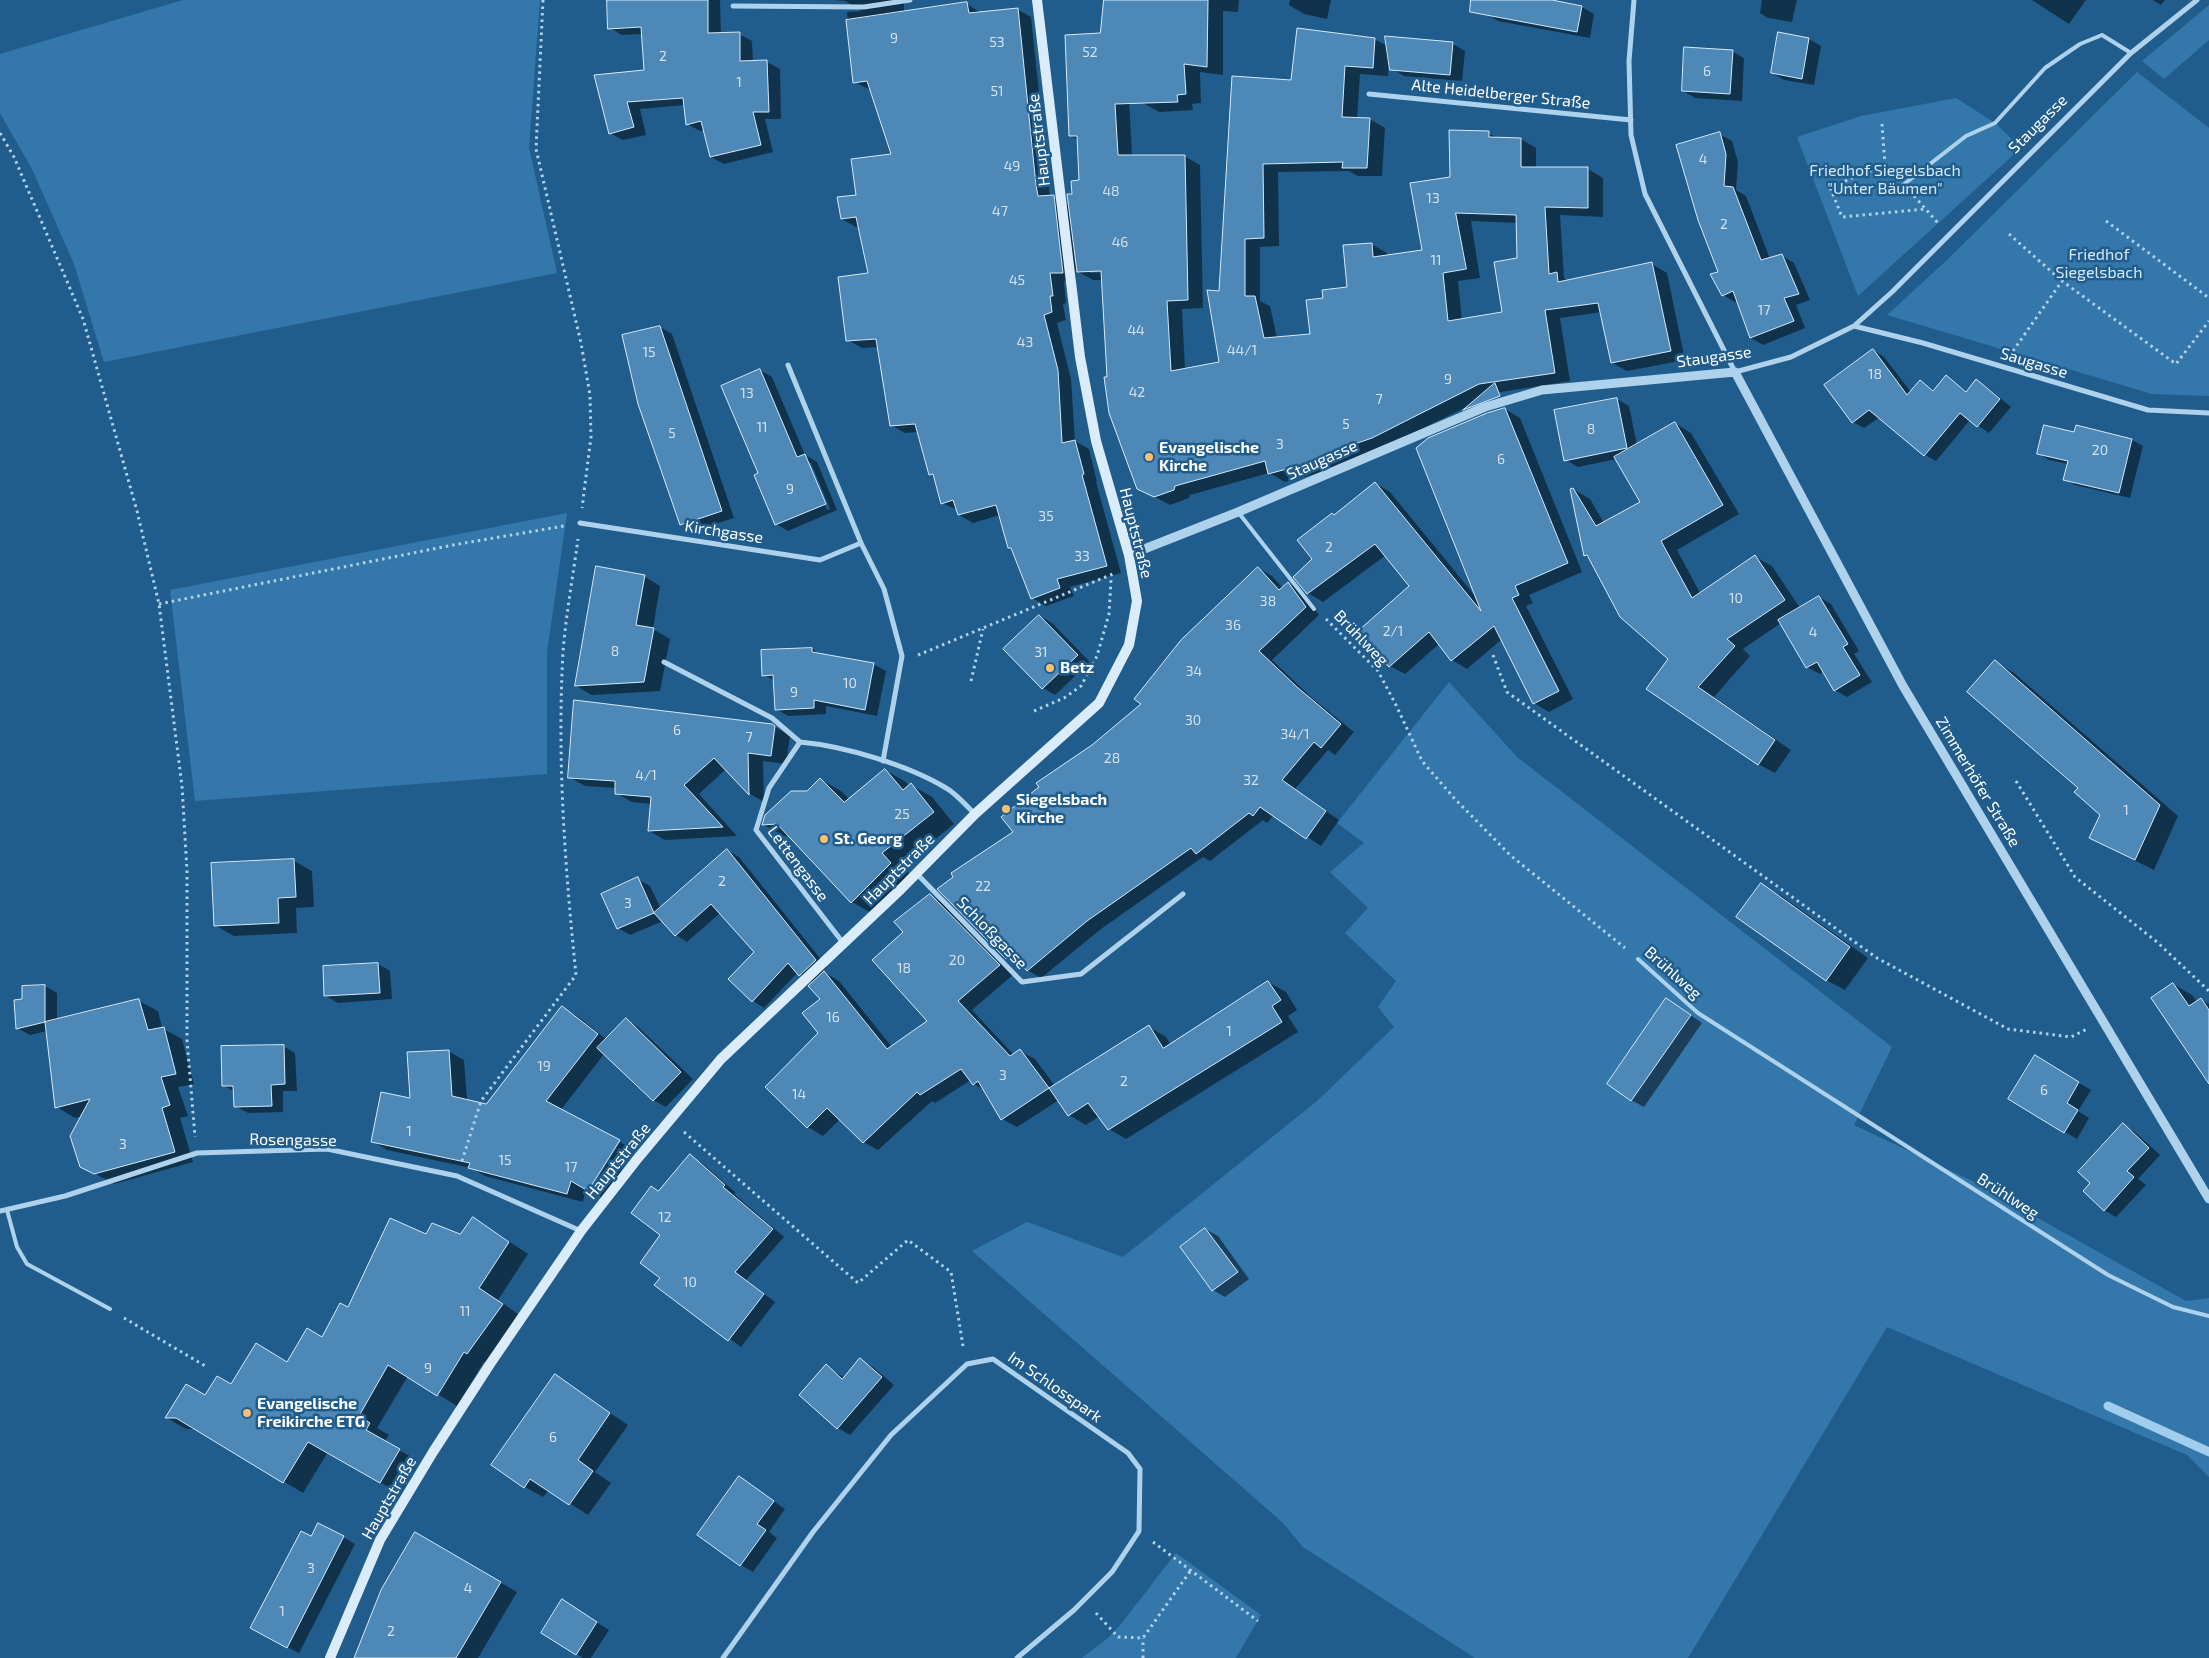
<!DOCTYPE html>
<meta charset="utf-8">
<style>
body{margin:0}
canvas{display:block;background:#205d8d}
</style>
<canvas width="2209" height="1658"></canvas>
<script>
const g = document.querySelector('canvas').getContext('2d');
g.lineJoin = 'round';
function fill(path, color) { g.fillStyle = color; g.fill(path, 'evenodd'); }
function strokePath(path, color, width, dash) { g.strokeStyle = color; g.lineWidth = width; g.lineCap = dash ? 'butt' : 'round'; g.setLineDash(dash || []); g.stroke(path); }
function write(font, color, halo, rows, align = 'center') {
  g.font = font + ' "Exo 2",sans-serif'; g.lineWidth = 5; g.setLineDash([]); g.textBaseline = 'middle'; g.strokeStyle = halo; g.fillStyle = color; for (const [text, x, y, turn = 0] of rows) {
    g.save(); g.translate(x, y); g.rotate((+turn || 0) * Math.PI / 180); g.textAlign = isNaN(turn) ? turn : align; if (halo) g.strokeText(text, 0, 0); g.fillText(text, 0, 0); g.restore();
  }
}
const green = new Path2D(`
 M183,0H540L529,148L557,273L104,362L74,264L32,169L0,113V54Z
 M2209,5V40L2164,79L2142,61Z
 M2137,72L2209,128V396L2152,394L1887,315L1946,261Z
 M1956,98L1995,123L2021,148L1858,296L1797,137L1861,116Z
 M567,513L547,652V774L195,801L170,590Z
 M1449,682L1517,757L1892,1047L1854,1125L1970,1180L2186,1301L2209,1298V1477L2187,1455L1887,1327L1688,1658H1475L1303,1547L1282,1522L972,1251L1027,1222L1123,1257L1317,1101L1394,1027L1378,1007L1396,981L1345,933L1368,908L1330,872L1364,843L1337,823Z
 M1176,1553L1261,1615L1236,1658H1082L1108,1638L1121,1624Z`);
const shadow = new Path2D(`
 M608,0H720L721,34H739L752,41L753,62H767L780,69L781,119H765L773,152L724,164L711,157L705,130L700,131L687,124L685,105L640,109L646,135L623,140L610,133L596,76L645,71L642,34L622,35L610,28Z
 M833,0H904V13L967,4L981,13L1017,9L1031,17L1050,197L1070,206L1073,195L1081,181L1078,140L1070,136L1066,36L1129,98L1132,156H1184L1200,165L1203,308L1182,309L1185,370L1220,363V292L1233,78L1292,81L1374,39L1388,46L1386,37L1453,44L1465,51L1462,81L1404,76L1392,69L1389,61L1388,76L1360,74L1357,119H1370L1385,128L1382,176H1358L1349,171L1278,172L1279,246L1260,247V301L1270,306L1277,338L1312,335L1324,299L1348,289L1371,244L1387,253V256L1423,251L1451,178L1488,133L1498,138L1521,139L1536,148V168L1588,169L1603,178V217L1560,215L1564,278L1569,281L1652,264L1667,273L1685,360L1627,371L1612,363L1602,312L1560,318L1570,381L1495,393L1348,465L1285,482L1269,473L1190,495L1189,498L1170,505L1138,488L1108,378L1103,280H1093L1075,270L1076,280L1064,281L1066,303L1063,304L1066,320L1057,323L1071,379L1075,441L1089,449L1097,482H1096L1121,573L1070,587L1074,596L1046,606L1032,598L1013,550L1009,548L1000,515L973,523L959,515L958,510L942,503L934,477L931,474L919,432L905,433L891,425L879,347L862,348L848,340L869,274L859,226L856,227L842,219L858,196L893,155L871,90L854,82L847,12L862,11L845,1ZM1471,221L1518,223L1519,259L1504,313L1462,320L1458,281L1480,278ZM1107,269V272L1090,273V270Z
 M1148,0H1239L1238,12L1223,11V75L1200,72L1201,103L1192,104L1193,110L1159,112L1143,103Z
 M1290,0H1331L1327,19L1304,14L1289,5Z
 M1488,0H1545L1582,7L1594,14L1590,38L1498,21L1486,14Z
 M1762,0H1797L1792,22L1768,18L1760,13Z
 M2032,0H2086L2069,24Z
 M2153,0H2165L2161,5Z
 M1809,39L1821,46L1814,85L1784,80L1772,73Z
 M1732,51L1744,58L1742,101L1695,98L1683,91Z
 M1719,134L1732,141L1738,162L1736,190L1746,196L1770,259L1782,256L1794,263L1810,300L1796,305L1805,328L1763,345L1751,338L1738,301L1735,302L1723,295L1719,273Z
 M660,327L672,334L734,518L693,531L681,524Z
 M1873,350L1884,357L1911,392L1920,381L1935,391L1946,377L1968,392L1977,381L1988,388L2011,407L1989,433L1970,420L1936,461L1925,455L1880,417L1864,428L1853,422Z
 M760,370L772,377L805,455L817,462L837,510L788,531L776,524L760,474ZM808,463H811L830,509L827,510Z
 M1617,399L1629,406L1637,445L1675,423L1691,433L1739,514L1677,550L1700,593L1755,557L1772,566L1800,608L1819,597L1831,604L1859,651L1854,654L1872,682L1847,697L1835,690L1824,671L1820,674L1807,667L1781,623L1743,649L1750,656L1714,697L1791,750L1775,773L1758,764L1670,659L1591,559L1585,556L1573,489L1590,499L1604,523L1642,502L1617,459L1578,467L1566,460Z
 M1505,409L1520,418L1582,572L1529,595L1533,603L1526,606L1573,699L1549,712L1534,703L1502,639L1467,669L1452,660L1439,644L1405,674L1390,666L1411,586L1386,555L1323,602L1308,593L1295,577L1313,560L1334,516L1375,483L1390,492L1476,597Z
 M2077,427L2132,440L2143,446L2130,498L2075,485L2065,479L2068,464L2049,460L2039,454L2075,434Z
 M1258,568L1272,576L1283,588L1288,583L1302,591L1319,615L1272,660L1311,697L1354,732L1335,755L1328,750L1295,789L1339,820L1321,846L1274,815L1267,823L1263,820L1210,861L1203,857L1101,929L1041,978L1027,970L1023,965L1021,966L1007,958L939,889L1015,832L1092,746L1143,704Z
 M644,576L660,586L653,629L670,639L660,691L592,695L576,686Z
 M1040,616L1052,623L1090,662L1055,695L1043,688Z
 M812,649L821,655L873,664L886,671L877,716L826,706V714L788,716L776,709L775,681L764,675Z
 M1995,662L2014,673L2178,816L2154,870L2090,838L2102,815L2079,788Z
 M772,725L790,736L786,764L763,761L764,802L750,794L726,769L699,794L737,836L665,840L649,831L651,804L632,802L616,793L617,788L585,786L569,777Z
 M885,770L906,782L909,786L911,785L932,797L954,824L902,866L911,875L873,914L852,902L790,836H784L764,825L807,792L820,779L841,791L849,799Z
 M727,850L739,857L827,967L822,971L839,981L892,1047L928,1022L905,932L930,896L945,904L1014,974L972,1010L1014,1055L1020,1051L1035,1059L1055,1086L1149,1027L1166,1037L1171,1045L1268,982L1286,992L1297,1010L1288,1016L1298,1032L1126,1139L1109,1129L1100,1116L1086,1125L1069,1115L1059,1100L1017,1127L1002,1119L986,1091L974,1084L971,1080L935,1103L932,1101L878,1150L863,1142L840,1119L823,1136L808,1127L767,1087L820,1033L821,999L814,983L798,972L764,1008L753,1001L756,952L720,913L687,942L676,935L663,921L630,935L618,928L637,879L650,886L661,909Z
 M294,861L312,871L314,907L296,908L297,933L234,936L216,926Z
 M1761,885L1780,895L1868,958L1845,990L1826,980Z
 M378,964L390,971L392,999L338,1003L326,996Z
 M2173,984L2192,995L2197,1002L2201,1000L2209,1004V1082Z
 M45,986L57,993V1021L139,1001L158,1011L162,1028L182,1039L194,1084L178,1087L188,1116L180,1118L193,1162L114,1184L81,1166L83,1116L75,1118L57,1107L47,1031L30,1035L17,1028L24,1000Z
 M1679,1007L1702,1023L1644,1107L1631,1100Z
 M562,1008L577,1016L607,1040L626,1020L638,1027L693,1079L666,1107L653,1100L604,1054L561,1110L586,1189L583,1202L485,1176L471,1168L387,1150L372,1141L411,1100L448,1051L464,1060L467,1100L487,1105Z
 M283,1046L295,1053L297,1091H283V1112L248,1113L235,1106V1092L223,1085Z
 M2035,1057L2091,1090L2078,1111L2089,1118L2077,1139L2010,1099Z
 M2123,1125L2135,1132L2160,1155L2138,1179L2146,1185L2116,1217L2104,1210L2092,1183Z
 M620,1142L634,1150L604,1199L590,1191Z
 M690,1156L702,1163L736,1193L734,1194L784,1237L746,1280L775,1302L741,1347L656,1285L662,1278V1234L659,1192Z
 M474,1218L528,1254L498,1300L521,1316L487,1364L484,1362L457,1406L408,1376L377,1428L389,1435L384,1442L419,1461L400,1494L328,1452L303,1493L196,1429H186L167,1418L206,1397L288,1363L323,1338L348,1309L426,1235L460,1236Z
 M1205,1229L1218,1236L1249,1279L1225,1297L1213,1290Z
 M861,1360L873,1367L894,1385L850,1435L838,1428L826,1366L845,1378Z
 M555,1376L628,1425L595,1472L611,1483L588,1515L549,1490L543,1497L525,1487Z
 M740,1478L785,1509L769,1532L777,1538L753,1572L741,1565Z
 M416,1533L517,1592L478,1658H355Z
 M343,1537L355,1544L299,1653L263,1635Z
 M574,1608L609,1630L591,1658H583L542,1632Z`);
const stream = new Path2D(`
 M2108,1406L2209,1452`);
const building = new Path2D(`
 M607,0H708V33L740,32V61L767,60L769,112H753L761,145L710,157L701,121L686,125L683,98L627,102L634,127L609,134L594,75L644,70L641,27L608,29Z
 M1104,0H1208L1207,67L1184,64L1186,94L1177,95L1178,102L1115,104L1118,155H1185L1188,300L1167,301L1171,371L1219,362L1207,290L1219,291L1232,76L1291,80L1297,28L1375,38L1373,68L1345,66L1342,117L1370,118L1367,168H1342L1343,162L1263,164L1264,238L1245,239V296H1255L1264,338L1310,334L1306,300L1323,298L1322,290L1347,287L1343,245L1372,243L1373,257L1422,250L1410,183L1450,177L1449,130L1489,131V137L1521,138V167H1588V208L1545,207L1549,274L1557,272L1558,282L1652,262L1671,351L1611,363L1598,303L1545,310L1555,373L1479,384L1372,438L1346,447L1348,449L1332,457L1268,474L1265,461L1175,486L1174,490L1154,497L1137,489L1109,413L1104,377H1107L1101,271L1077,272L1067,194H1072L1071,181L1079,180L1077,136H1069L1065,35L1100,33ZM1456,213L1516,215L1517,258L1494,262L1502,312L1448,321L1443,273L1466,269Z
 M1471,0H1552L1582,6L1577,32L1470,12Z
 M967,2L969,13L1018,8L1036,185L1038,196L1054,195L1063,273H1050L1053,296H1050L1052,312L1044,315L1058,370L1062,443L1075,440L1084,474L1082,475L1107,566L1057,579L1060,588L1031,599L1011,548H1008L996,505L958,515L953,500L941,504L933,474L929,475L915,424L890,426L876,339L846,341L838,277L868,273L856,217L841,219L837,197L856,195L851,159L891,154L867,81L853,83L846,20Z
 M1778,32L1809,38L1802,79L1771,73Z
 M1385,36L1453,42L1450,75L1390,70Z
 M1684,47L1733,50L1730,94L1682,91Z
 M1720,132L1726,154L1724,186L1733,187L1761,260L1782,254L1799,294L1784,298L1794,321L1750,338L1733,291L1722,296L1710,274L1718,272L1698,220L1676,145Z
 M660,326L722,511L680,525L638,404L622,335Z
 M1873,349L1907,395L1920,380L1933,391L1946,375L1966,392L1976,379L2000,399L1977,427L1960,413L1924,456L1869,410L1852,423L1824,385Z
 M760,369L797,457L805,454L826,504L775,525L754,475L758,473L721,386Z
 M1495,383L1500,396L1463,410Z
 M1617,398L1627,448L1564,461L1554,410Z
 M1505,408L1568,563L1515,586L1519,595L1512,598L1559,691L1533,704L1494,626L1451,661L1429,632L1389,667L1358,631L1409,586L1375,544L1307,594L1293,577L1312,559L1297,540L1332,513L1334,515L1375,482L1481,611L1416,448L1428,438L1487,413Z
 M1675,422L1723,505L1661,541L1692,598L1755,555L1785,600L1727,639L1735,646L1698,687L1775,740L1758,765L1646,689L1668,659L1620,617L1587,555L1584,556L1570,489L1573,488L1596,526L1640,502L1614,457Z
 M2044,425L2074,432L2076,425L2132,439L2119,493L2063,480L2068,461L2037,454Z
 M596,566L645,575L636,625L654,628L644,682L575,686Z
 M1258,567L1279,590L1288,582L1306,607L1259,651L1297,687L1341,724L1321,748L1314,742L1282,780L1326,811L1306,839L1260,807L1253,816L1249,813L1196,854L1191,848L1087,921L1027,971L1012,954L1006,959L937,889L953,877L951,873L1013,832L1001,817L1039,787L1036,783L1092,745L1141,704L1134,699L1181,640Z
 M1819,596L1848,644L1843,647L1860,675L1834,691L1817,662L1806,668L1778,620Z
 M1039,615L1078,655L1042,689L1003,649Z
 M812,648V652L874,663L865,710L814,700V708L775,710L773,675L762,676L761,650Z
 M1995,660L2160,805L2135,860L2089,838L2100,815L2074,792L2078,788L1967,692Z
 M574,700L772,724L775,726L771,756L748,753L749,795L714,758L684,785L723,827L648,831L651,797L615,794V781L568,778Z
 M885,769L903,790L911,783L934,812L882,853L891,863L851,903L777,824L762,825L765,815L791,791H807L820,778L844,802Z
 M727,849L816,960L799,976L788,963L752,1002L728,979L754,952L711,904L675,936L654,913Z
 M294,859L296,897L278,898L279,923L214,926L211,863Z
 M638,877L654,913L617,929L601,894Z
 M1761,883L1850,947L1826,981L1736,917Z
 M930,894L1000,965L958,1001L1010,1056L1020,1049L1049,1088L1001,1120L978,1081L973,1085L961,1069L920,1095L917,1092L863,1143L827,1108L807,1128L765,1087L818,1033L802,1013L820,999L808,986L824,971L887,1049L927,1021L872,960L903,932L894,922Z
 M378,963L380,993L324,996L323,966Z
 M1268,981L1281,1000L1272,1006L1282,1022L1108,1130L1088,1103L1068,1116L1049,1088L1149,1025L1163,1048Z
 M2173,983L2189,1006L2201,998L2209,1010V1084L2151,998Z
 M45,985V1022L16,1029L14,1000L22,999V986Z
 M1666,998L1691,1015L1631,1101L1607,1084Z
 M139,999L148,1030L164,1027L176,1074L161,1077L170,1105L162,1108L175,1152L94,1174L80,1167L70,1136L90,1099L55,1108L45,1022Z
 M562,1006L598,1034L546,1101L620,1140L588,1191L571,1181L567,1194L468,1168L470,1163L371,1142L381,1092L410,1098L407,1052L449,1050L452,1096L486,1104Z
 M626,1018L681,1072L653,1101L597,1048Z
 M284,1045L285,1084L271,1085L272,1106L234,1107L233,1086H222L221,1046Z
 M2035,1055L2079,1082L2067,1103L2078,1110L2064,1133L2008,1099Z
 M2123,1123L2149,1148L2127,1171L2134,1177L2104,1211L2083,1191L2090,1183L2078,1172Z
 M690,1154L725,1185L723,1187L773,1229L735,1272L764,1294L728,1341L654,1285L660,1278L640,1263L660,1235L631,1213L651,1186L658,1191Z
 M473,1217L509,1242L479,1288L503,1304L467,1354L464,1352L437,1396L388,1365L359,1416L370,1423L366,1430L400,1449L380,1483L308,1442L283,1483L176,1418H165L186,1384L205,1395L217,1376L231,1384L256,1343L287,1362L307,1328L322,1337L340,1303L348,1307L390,1218L426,1234L432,1223L460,1234Z
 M1205,1228L1238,1272L1212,1291L1180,1247Z
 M860,1358L882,1377L837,1429L799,1395L826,1364L842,1379Z
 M555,1374L610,1413L578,1460L593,1471L569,1505L530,1479L524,1488L491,1465Z
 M739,1476L774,1501L757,1524L766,1530L740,1566L697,1535Z
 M318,1523L344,1536L287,1648L250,1628L301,1531L311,1536Z
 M415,1532L501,1582L456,1658H354L381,1590Z
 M562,1599L597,1622L576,1655L541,1633Z`);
const path = new Path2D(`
 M543,0L536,149L581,343L590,395L591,437L582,508
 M1882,124L1885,165
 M0,133L14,157L83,319L137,511L159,604L182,786L187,871V1040L195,1137
 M1893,173L1885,165L1830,187L1842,217L1926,209
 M1914,196L1938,223
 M2106,221L2209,298
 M2009,234L2062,281
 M2013,351L2062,281L2176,364L2209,321
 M159,604L453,545L564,526
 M1326,619L1378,671L1396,705L1422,761L1454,798L1510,855L1625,948
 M918,655L1113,574
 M1493,655L1507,692L1877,958L2008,1029L2071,1037L2087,1029
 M971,681L983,629
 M1034,711L1064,698L1081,686L1097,656L1109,614L1111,580
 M2016,781L2075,877L2157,942L2209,991
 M684,1132L858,1283L908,1240L951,1272L963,1346
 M462,1161L481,1101L576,975C565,867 557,760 563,652C566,614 573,576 578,539
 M124,1318L207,1367
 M1153,1542L1258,1621
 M1096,1613L1118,1637L1143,1638L1191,1570
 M1143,1658V1638`);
const service = new Path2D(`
 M1903,185L1966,136L1995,123L2045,68L2080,44L2102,35L2131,53
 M1238,512L1314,609
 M1638,959L1698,1013L2108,1275L2173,1307L2209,1316
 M7,1210L17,1247L27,1264L110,1309`);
const minor = new Path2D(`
 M1634,0L1629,61L1631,135L1645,194L1735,372L1791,357L1854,326L1892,292L2131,53L2197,0
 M733,6L864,7L910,0
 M1369,94L1631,120
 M1854,326L1923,343L2148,410L2209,413
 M788,365L861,543L884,589L902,656L883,761
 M580,523L820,560L861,543
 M664,662L772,718L800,742
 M917,874L1022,982L1081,974L1183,894
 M844,944L756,830L769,788L800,742C844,746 908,765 946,788C957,794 966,806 975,814
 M0,1211L65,1196L197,1153L327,1149L457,1176L581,1231
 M723,1658L813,1532L891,1435L967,1364L993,1359L1128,1453L1140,1469L1139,1531L1112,1572L1074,1610L1017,1658`);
const tertiary = new Path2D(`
 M1129,555L1238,512L1485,407L1542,390L1735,372L1903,686L2209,1199`);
const secondary = new Path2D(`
 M330,1658L380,1540L433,1452L490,1364L581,1231L638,1158L721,1059L901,889L975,814L1099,703L1129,645L1137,601L1129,555L1096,441L1080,357L1037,0`);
const markers = [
 [1149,457,5,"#f9c16f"],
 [1050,668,5,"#f9c16f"],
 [1006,809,5,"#f9c16f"],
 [824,839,5,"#f9c16f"],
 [247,1413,5,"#f9c16f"]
];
const numberNames = [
 ["9",894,38],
 ["53",997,42],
 ["52",1090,52],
 ["2",663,56],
 ["6",1707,71],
 ["1",739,82],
 ["51",997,91],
 ["4",1703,159],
 ["49",1012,166],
 ["48",1111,191],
 ["13",1433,198],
 ["47",1000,211],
 ["2",1724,224],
 ["46",1120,242],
 ["11",1436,260],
 ["45",1017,280],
 ["17",1764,310],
 ["44",1136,330],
 ["43",1025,342],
 ["44/1",1242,350],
 ["15",649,352],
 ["18",1875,374],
 ["9",1448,379],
 ["42",1137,392],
 ["13",747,393],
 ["7",1379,399],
 ["5",1346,424],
 ["11",762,427],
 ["8",1591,429],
 ["5",672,433],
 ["3",1280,444],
 ["20",2100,450],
 ["6",1501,459],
 ["9",790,489],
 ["35",1046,516],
 ["2",1329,547],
 ["33",1082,556],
 ["10",1736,598],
 ["38",1268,601],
 ["36",1233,625],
 ["2/1",1393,631],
 ["4",1813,632],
 ["8",615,651],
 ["31",1041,652],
 ["34",1194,671],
 ["10",850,683],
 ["9",794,692],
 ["30",1193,720],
 ["6",677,730],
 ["34/1",1295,734],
 ["7",749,737],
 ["28",1112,758],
 ["4/1",646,775],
 ["32",1251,780],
 ["1",2126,810],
 ["25",902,814],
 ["2",722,881],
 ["22",983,886],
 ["3",628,903],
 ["20",957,960],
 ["18",904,968],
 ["16",833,1017],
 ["1",1229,1031],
 ["19",544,1066],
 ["3",1003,1075],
 ["2",1124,1081],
 ["6",2044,1090],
 ["14",799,1094],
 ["1",409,1131],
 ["3",123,1144],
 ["15",505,1160],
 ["17",571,1167],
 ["12",665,1217],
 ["10",690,1282],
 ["11",465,1311],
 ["9",428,1368],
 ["6",553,1437],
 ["3",311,1568],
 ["4",468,1588],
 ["1",282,1611],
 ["2",391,1631]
];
const streetNames = [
 ["Alte Heidelberger Straße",1501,94,6],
 ["Staugasse",2038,124,-45],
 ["Hauptstraße",1039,140,-97],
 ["Staugasse",1714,357,-8],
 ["Saugasse",2034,363,17],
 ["Staugasse",1322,460,-24],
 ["Kirchgasse",724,532,9],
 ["Hauptstraße",1136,533,76],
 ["Brühlweg",1361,638,46],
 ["Zimmerhöfer Straße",1978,782,59],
 ["Lettengasse",798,864,53],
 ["Hauptstraße",899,869,-45],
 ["Schloßgasse",992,933,46],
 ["Brühlweg",1673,973,42],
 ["Rosengasse",293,1140,1],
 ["Hauptstraße",618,1161,-51],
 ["Brühlweg",2008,1196,33],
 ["Im Schlosspark",1055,1387,35],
 ["Hauptstraße",389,1498,-60]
];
const parkNames = [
 ["Friedhof Siegelsbach",1885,171],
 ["\"Unter Bäumen\"",1885,189],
 ["Friedhof",2099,255],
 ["Siegelsbach",2099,273]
];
const poiNames = [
 ["Evangelische",1159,448],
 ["Kirche",1159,466],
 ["Betz",1060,668],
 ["Siegelsbach",1016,800],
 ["Kirche",1016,818],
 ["St. Georg",834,839],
 ["Evangelische",257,1404],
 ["Freikirche ETG",257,1422]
];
fill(green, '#3477aa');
fill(shadow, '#0007');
strokePath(stream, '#a2ceed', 9);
fill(building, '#4d88b6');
strokePath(building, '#d4e9f9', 1);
strokePath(path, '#afd2ec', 3, [2.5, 4]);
strokePath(service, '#afd2ec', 4);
strokePath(minor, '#afd2ec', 5);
strokePath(tertiary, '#afd2ec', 9);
strokePath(secondary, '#daebf9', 10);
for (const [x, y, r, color] of markers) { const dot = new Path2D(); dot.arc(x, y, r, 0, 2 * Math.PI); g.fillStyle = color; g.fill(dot); strokePath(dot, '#205d8d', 2); }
write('14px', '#d2e1ed', null, numberNames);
write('16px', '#fff', '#205d8d', streetNames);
write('16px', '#d4e9f9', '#205d8d', parkNames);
write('bold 16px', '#fff', '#205d8d', poiNames, 'left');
</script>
